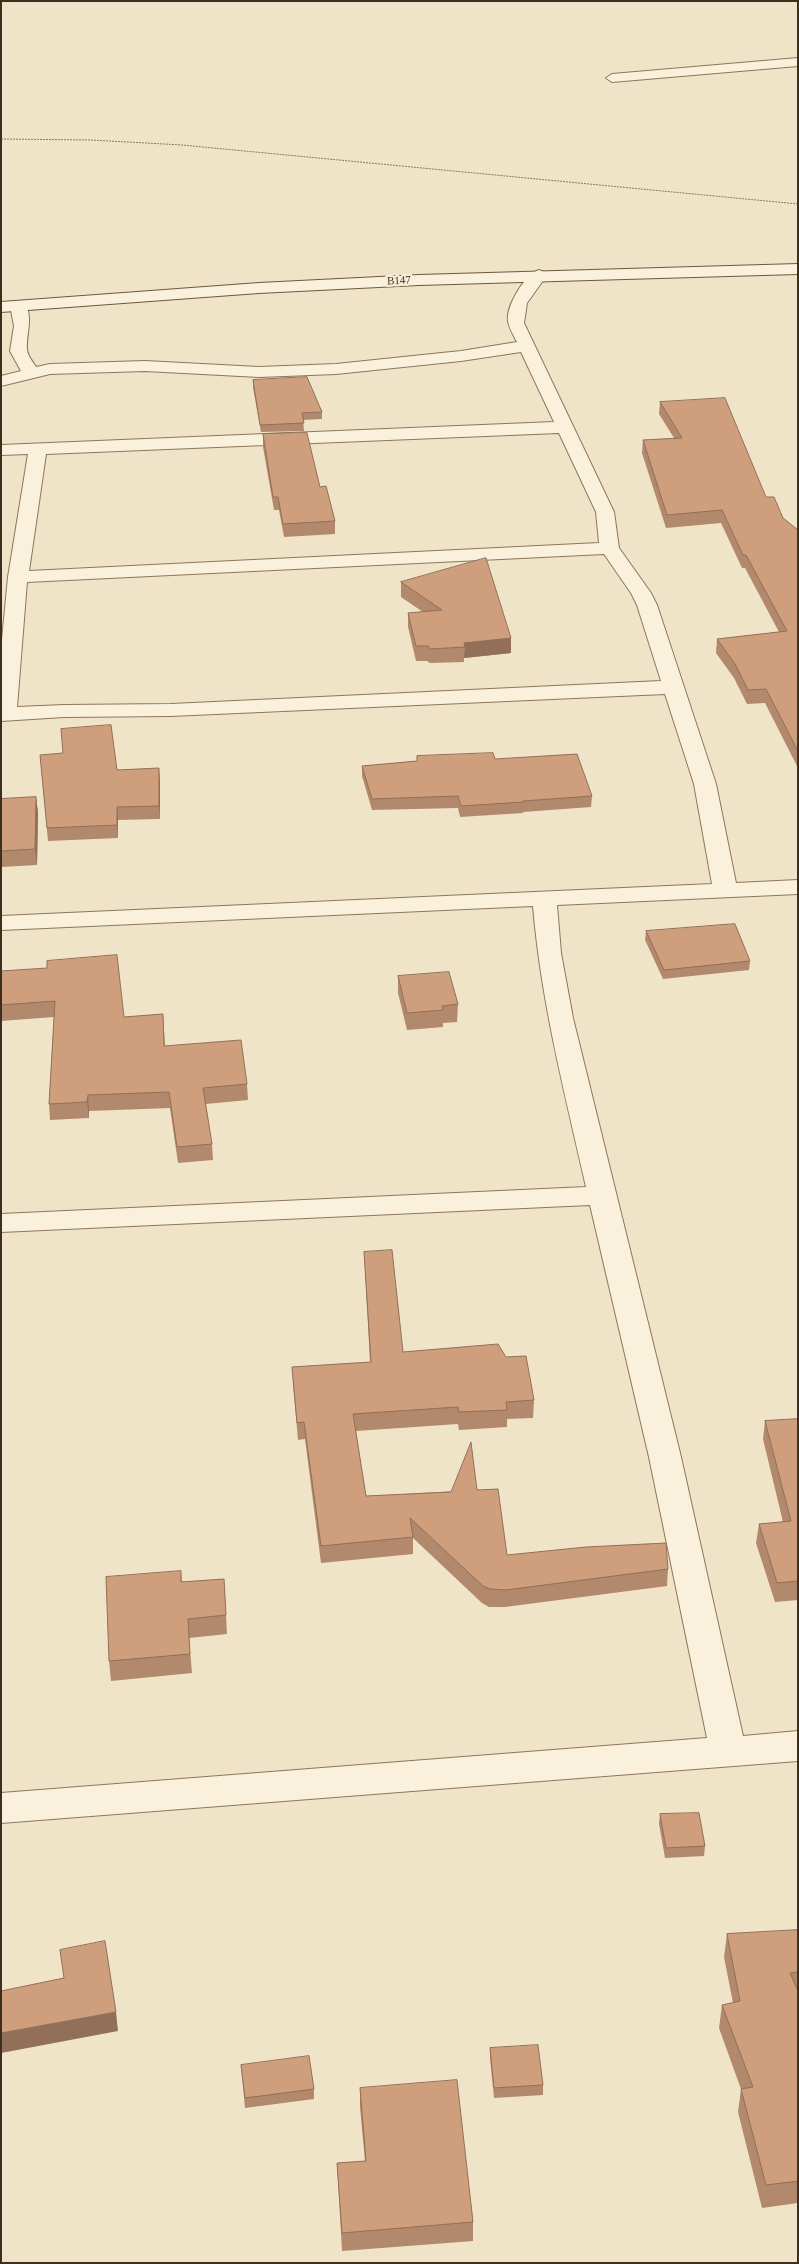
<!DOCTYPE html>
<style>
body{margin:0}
#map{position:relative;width:799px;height:2264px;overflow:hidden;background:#f0e4c8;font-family:Georgia,serif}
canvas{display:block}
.frame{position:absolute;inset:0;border:2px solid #3d2e20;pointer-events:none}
</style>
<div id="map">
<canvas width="799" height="2264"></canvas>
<div class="frame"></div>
</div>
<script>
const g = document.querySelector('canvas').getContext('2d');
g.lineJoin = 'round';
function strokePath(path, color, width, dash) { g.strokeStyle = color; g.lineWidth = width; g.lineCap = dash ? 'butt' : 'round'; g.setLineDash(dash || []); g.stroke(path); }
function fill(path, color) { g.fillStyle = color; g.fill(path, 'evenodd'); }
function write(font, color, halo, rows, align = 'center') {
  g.font = font + ' Georgia,serif'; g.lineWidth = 4.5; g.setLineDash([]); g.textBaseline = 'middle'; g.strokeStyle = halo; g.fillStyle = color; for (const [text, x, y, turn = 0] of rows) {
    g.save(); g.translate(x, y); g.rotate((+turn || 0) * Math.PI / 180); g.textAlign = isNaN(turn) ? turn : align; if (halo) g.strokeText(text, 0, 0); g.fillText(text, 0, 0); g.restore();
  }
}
const path = new Path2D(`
 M1,139L91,140L182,145L798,204`);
const minor = new Path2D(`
 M798,58V66L612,82L606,78L612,74Z
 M539,270L544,272L547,275L527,303L524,323L614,512L619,548L651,593L657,605L716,784L736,883L798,880V894L557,905L561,953L573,1018L681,1457L743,1736L798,1731V1761L1,1823V1793L707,1738L649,1457L590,1205L1,1232V1214L586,1187C565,1094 541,1002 533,906L1,930V916L712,884L694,784L665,694L171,716L64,717L1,721V650L8,577L28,454L1,455V445L554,422L521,352L461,361L336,374L259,377L145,371L50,374L1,386V376L21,371L10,351L14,326L10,305L12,302H24C34,317 26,333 27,349C27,355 33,362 36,367L50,364L145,361L259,367L336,364L461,351L517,342C514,336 509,328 508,321C506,306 525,274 539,270ZM559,433L596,512L599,543L29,571L46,454ZM604,554L631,593L637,605L661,681L171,704L64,705L17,707L27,582Z`);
const secondary = new Path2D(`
 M798,264V274L419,285L259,293L1,312V302L259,283L419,275Z`);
const wall = new Path2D(`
 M253,380L322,412V419L303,420L304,431L261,432L253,388Z
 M660,402L766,497L783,518L798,530V768L765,703L747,704L734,678L716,653L717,639L779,632L745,568H742L721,523L666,528L642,453L643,440L674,438L659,414Z
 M263,434L320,487L335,521V534L284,537L279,510H274L263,447Z
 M401,582L511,638V653L464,658V662L430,663L427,661H416L408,627V613L423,612L401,597Z
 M40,755L117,770L160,780V819L118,820V838L48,841Z
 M417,756L495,759L592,796L591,807L523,812V813L460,817L458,808L372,810L362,776V766L417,761Z
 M36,797L38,813L37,865L1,867V799Z
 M646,931L750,961L749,970L663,979L645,940Z
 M1,971L124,1017L163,1014L165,1046L247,1084L248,1100L206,1104L212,1144L213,1160L178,1163L170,1108L89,1111V1118L50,1120L49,1104L54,1017L1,1021Z
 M398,976L458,1004L457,1022L443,1023V1027L407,1030L398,993Z
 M364,1252L403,1352L534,1400L533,1418L507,1419V1427L459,1430L458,1424L356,1431L366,1496L477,1490L507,1555L668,1569L667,1586L505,1607H489L482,1603L413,1538V1554L321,1563L305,1439L298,1440L293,1384L292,1367L370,1362L365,1269Z
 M798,1419V1600L775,1602L756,1543L759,1524L783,1522L763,1439L765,1421Z
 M181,1571L182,1582L224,1579L227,1634L189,1638L192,1673L111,1681L109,1661Z
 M660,1814L705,1846L704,1856L665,1858L659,1824Z
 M798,1930V2203L762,2208L738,2112L741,2089L719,2028L722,2005L733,2003L724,1957L727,1934Z
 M490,2048L543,2085V2095L494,2098L490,2058Z
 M241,2065L314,2089V2099L245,2108Z
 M360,2088L473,2222V2241L342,2251L337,2163L365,2161L360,2107Z`);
const shadedWall = new Path2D(`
 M511,638V653L464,658L465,647L464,643Z
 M159,768L160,780V819L159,806Z
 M36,797L38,813L37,865L35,849Z
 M117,807L118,820V838L117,825Z
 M88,1095L89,1111V1118L87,1102Z
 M116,2012L118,2031L1,2053V2033Z`);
const building = new Path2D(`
 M307,377L322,412L302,413L304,423L260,425L253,380Z
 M725,398L766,497H774L783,518L798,530V751L766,689L748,690L735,664L717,639L787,631L746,555H743L722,510L667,515L643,440L682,438L660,402Z
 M307,433L320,487L326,486L335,521L283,524L278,497H273L263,434Z
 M486,558L511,638L464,643L465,647L430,649L428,646H416L408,613L442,610L401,582Z
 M111,725L117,770L159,768V806L117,807V825L47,828L40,755L63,753L61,729Z
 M493,753L495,759L577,754L592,796L523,801V802L461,806L458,796L372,799L362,766L417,761V756Z
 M36,797L35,849L1,851V799Z
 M735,924L750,961L664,970L646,931Z
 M117,955L124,1017L163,1014L164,1046L241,1040L247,1084L203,1088L212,1144L177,1147L169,1092L88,1095L87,1102L49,1104L55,1001L1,1005V971L47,968V961Z
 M449,972L458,1004L442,1006L443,1010L407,1013L398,976Z
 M392,1250L403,1352L498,1344L506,1357L526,1356L534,1400L506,1402L507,1410L459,1412L458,1407L353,1414L366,1496L451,1492L471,1442L477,1490L498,1489L507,1555L586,1547L666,1543L668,1569L506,1590L490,1589L483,1586L410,1518L413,1537L321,1546L304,1422L297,1423L292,1367L371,1362L364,1252Z
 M798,1419V1581L777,1583L759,1524L791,1521L765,1421Z
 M181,1571V1582L224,1579L226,1615L188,1619L190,1654L109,1661L106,1577Z
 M699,1813L705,1846L666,1848L660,1814Z
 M798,1930V1972L790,1973L798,1991V2181L766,2185L741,2089L753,2087L722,2005L740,2001L727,1934Z
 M105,1941L116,2012L1,2033V1991L64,1978L60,1950Z
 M538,2045L543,2085L494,2088L490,2048Z
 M309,2056L314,2089L245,2098L241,2065Z
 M457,2080L473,2222L342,2233L337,2163L366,2161L360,2088Z`);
const farStreetnames = [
 ["B147",399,281,-3]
];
strokePath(minor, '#8d765c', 2);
strokePath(secondary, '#6f573f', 2);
strokePath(path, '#8d765c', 1, [2, 1]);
fill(minor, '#faf1dc');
fill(secondary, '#faf1dc');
fill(wall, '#b2896c');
fill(shadedWall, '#916f58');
fill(building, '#cf9f7d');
strokePath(building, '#916f58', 1);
write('11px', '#3d2e20', '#f7eed8', farStreetnames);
</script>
